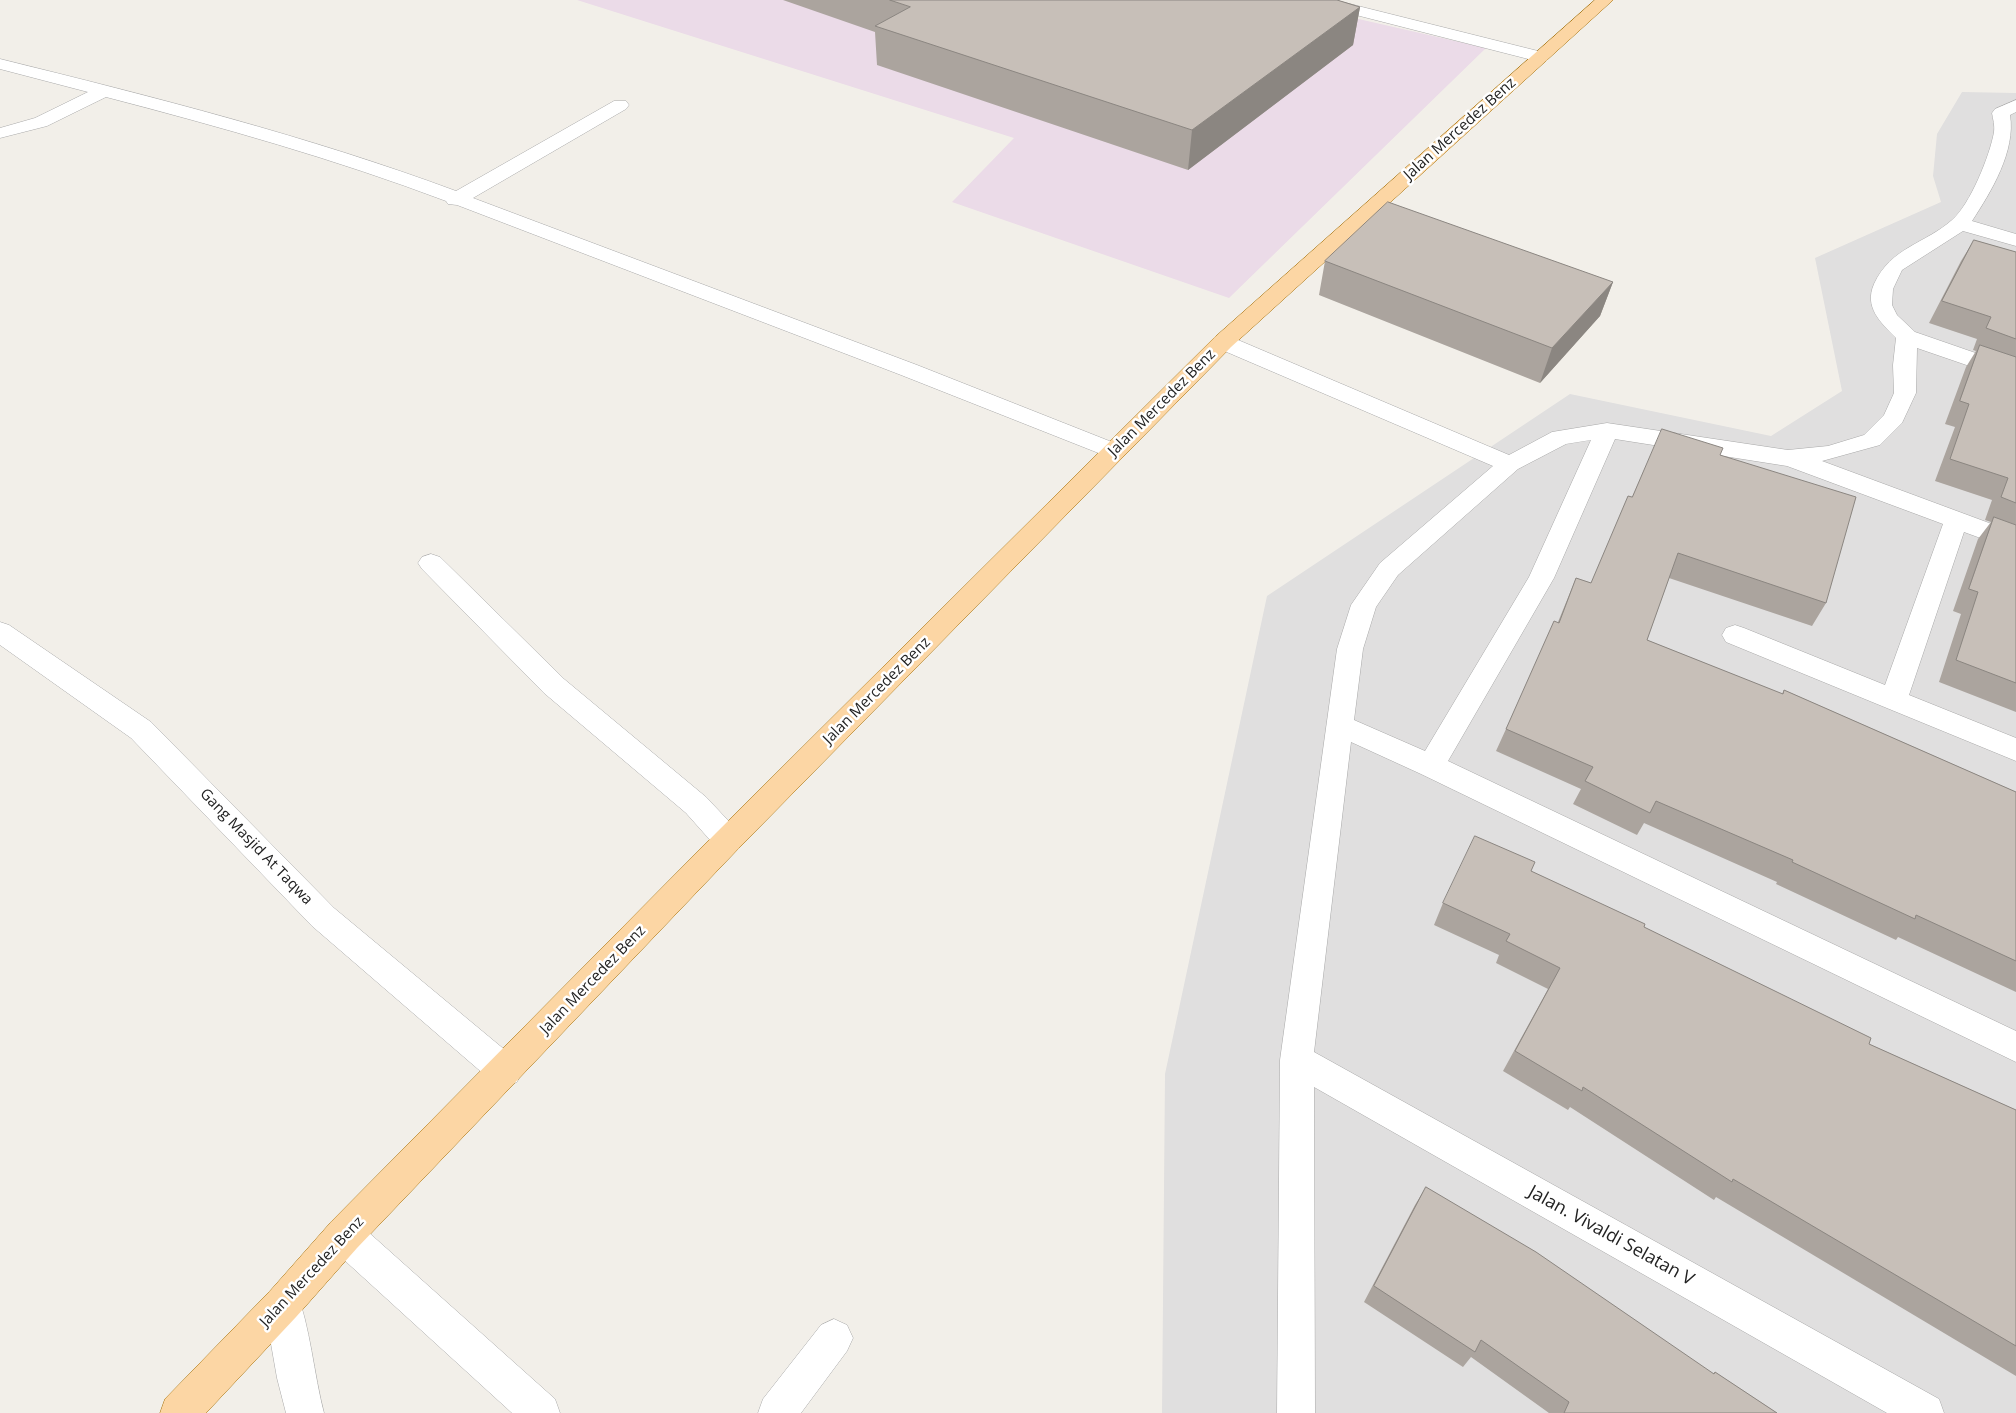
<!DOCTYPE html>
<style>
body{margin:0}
canvas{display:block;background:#f2efe9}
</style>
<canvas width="2016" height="1413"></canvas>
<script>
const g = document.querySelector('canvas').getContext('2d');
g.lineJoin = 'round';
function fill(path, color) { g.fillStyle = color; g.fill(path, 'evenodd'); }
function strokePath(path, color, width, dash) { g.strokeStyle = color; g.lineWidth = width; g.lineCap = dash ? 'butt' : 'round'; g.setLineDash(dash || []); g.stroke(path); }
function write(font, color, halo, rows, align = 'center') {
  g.font = font + ' "Open Sans",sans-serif'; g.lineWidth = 5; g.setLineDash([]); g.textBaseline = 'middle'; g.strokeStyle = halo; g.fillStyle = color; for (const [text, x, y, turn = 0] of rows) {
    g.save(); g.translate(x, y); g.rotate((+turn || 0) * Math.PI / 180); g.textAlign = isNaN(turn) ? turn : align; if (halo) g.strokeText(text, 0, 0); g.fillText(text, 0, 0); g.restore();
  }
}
const residential = new Path2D(`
 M1962,92L2016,93V1413H1162L1165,1074L1267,596L1570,394L1771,436L1842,391L1815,258L1941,202L1933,176L1937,134Z`);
const industrial = new Path2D(`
 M577,0H1275L1486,48L1229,298L952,202L1014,138Z`);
const lane = new Path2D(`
 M1307,0H1334L1546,53L1549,57L1546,61L1540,62L1309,3Z
 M431,554L440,557L564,679L706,797L738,831L743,840L738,849L728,852L718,849L686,813L544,693L422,569L418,563L422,557Z
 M344,1217L357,1222L555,1399L560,1413H512L331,1248L326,1235L331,1222Z
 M834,1319L847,1325L853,1338L847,1351L801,1413H758L763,1399L821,1325Z`);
const street = new Path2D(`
 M0,59C154,97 308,136 456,191L614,101H626L629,105L626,109L473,198L917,365L1122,446L1126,451L1122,456L1114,459L1106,456L901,375L457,205L448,204L446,201C335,159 221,127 106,97L47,126L0,138V128L35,118L88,92L0,69Z
 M2016,100V112L2010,115C2016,151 1991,192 1972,221L2016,234V246L1963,231L1902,270L1893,289L1892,305L1897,315L1915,332L2016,367V382L1917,348L1916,393L1902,423L1880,445L1822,461L2016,533V551L1964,532L1909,695L2016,738V761L1726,642L1722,635L1726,628L1735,625L1744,628L1885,685L1943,524L1787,466L1615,439L1554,578L1448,761L2016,1031V1062L1421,774L1351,742L1314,1052L1939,1399L1944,1413H1887L1314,1087L1315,1413H1277L1280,1060L1337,649L1351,605L1380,563L1493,466L1215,347L1212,342L1215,337L1223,335L1231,337L1509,455L1552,432L1607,423L1788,450L1828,446L1864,435L1884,415L1894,393L1893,365L1896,338C1880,322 1864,307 1874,284C1891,247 1925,244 1952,220C1970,205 1990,155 1994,132C1995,126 1993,119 1992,113L1995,109ZM1591,440L1529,577L1425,751L1354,720L1363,649L1376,607L1398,575L1518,469L1566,444Z
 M0,622L9,625L151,722L334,908L517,1060L522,1071L517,1082L505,1087L493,1082L312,926L131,738L0,645Z
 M283,1285L296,1291C310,1325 314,1375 324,1413H286L277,1378L264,1304L270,1291Z`);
const primary = new Path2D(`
 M1595,0H1613L1231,347L738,849L357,1248L296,1317L206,1413H160L165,1399L270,1291L331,1222L718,831L1215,337Z`);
const wall = new Path2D(`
 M783,0H1337L1360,7L1353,45L1188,170L877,65L875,32Z
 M1974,240L2016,252V712L1939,682L1961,614L1953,611L1978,539L1991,522L1985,520L1992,500L1935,481L1955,427L1945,424L1966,367L1976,351L1973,350L1977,339L1929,323L1961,261Z
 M1325,261L1613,282L1600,316L1540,383L1319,295Z
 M1720,455L1826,603L1812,626L1669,578L1647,640L1782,694L1784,690L2016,792V992L1898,937L1896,940L1776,884L1777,882L1644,823L1637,835L1573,804L1581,789L1496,751L1506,729L1558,622L1576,578L1591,583L1632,497Z
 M1531,871L1644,927L1869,1044L2016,1110V1376L1716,1197L1714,1200L1570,1107L1568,1110L1503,1071L1548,989L1496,963L1499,955L1434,925L1443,903Z
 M1426,1187L1713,1374L1715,1372L1777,1413H1549L1471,1357L1463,1367L1364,1302L1415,1205Z`);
const shadedWall = new Path2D(`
 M1360,7L1353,45L1188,170L1192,130Z
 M1613,282L1600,316L1540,383L1552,348Z`);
const building = new Path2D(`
 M890,0H1337L1360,7L1192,130L875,26L910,7Z
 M1388,202L1613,282L1552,348L1325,261Z
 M1974,240L2016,252V339L1986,328L1991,317L1942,301Z
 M1980,345L2016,357V503L2001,497L2008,478L1950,459L1969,404L1960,401Z
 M1662,429L1723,448L1720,455L1856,497L1826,603L1678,553L1647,640L1783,694L1784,690L2016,792V961L1916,915L1915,919L1792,862L1793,860L1656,801L1650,813L1585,781L1593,767L1506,729L1554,621L1559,623L1576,578L1591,583L1628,496L1632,497Z
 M1994,517L2016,525V683L1956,660L1978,592L1969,589Z
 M1475,836L1535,862L1531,871L1645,924L1644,927L1871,1038L1869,1044L2016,1110V1346L1733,1179L1732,1182L1583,1087L1582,1091L1515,1051L1560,968L1506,941L1510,934L1443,903Z
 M1426,1187L1536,1252L1714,1374L1715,1372L1777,1413H1564L1569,1402L1481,1340L1475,1352L1374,1286Z`);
const streetNames = [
 ["Jalan Mercedez Benz",1460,129,-42],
 ["Jalan Mercedez Benz",1162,403,-45],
 ["Jalan Mercedez Benz",877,691,-45],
 ["Gang Masjid At Taqwa",256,847,46],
 ["Jalan Mercedez Benz",593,980,-46],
 ["Jalan Mercedez Benz",312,1272,-47]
];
const nearStreetnames = [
 ["Jalan. Vivaldi Selatan V",1611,1236,29]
];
fill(residential, '#e0dfdf');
fill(industrial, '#ebdbe8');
strokePath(lane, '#a9a9a9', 1);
strokePath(street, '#a9a9a9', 1);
strokePath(primary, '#a06b00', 1);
fill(lane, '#fff');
fill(street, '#fff');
fill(primary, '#fcd6a4');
fill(wall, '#aba49e');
fill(shadedWall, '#8b8681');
fill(building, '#c7bfb8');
strokePath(building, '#8b8681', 1);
write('15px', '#222', '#fff', streetNames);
write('18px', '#222', '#fff', nearStreetnames);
</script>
